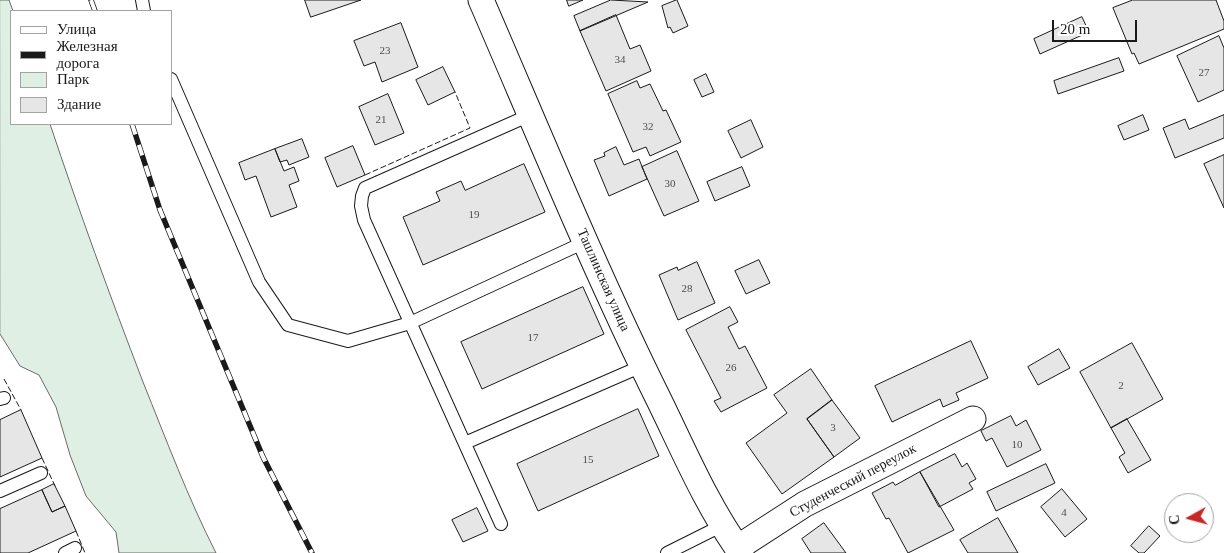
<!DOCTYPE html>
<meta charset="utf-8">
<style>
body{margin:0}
#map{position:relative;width:1224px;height:553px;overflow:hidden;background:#fff;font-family:Georgia,serif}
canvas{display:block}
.legend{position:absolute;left:10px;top:10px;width:162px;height:115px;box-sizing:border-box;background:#fff;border:1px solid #a3a3a3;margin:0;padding:6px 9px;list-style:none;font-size:15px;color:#1a1a1a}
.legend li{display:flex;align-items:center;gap:10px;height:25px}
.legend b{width:25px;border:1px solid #a3a3a3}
.north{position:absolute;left:1164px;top:493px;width:50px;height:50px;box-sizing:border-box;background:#fff;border:1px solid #a3a3a3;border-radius:50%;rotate:263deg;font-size:14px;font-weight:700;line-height:20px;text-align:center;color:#1a1a1a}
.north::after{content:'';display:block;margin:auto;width:18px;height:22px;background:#c62828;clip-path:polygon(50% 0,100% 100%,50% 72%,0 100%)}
.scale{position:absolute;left:1052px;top:20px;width:85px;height:22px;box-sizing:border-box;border:2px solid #1a1a1a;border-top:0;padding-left:6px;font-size:15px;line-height:18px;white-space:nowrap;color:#1a1a1a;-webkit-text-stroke:4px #fff;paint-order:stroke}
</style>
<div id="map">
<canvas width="1224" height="553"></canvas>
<ul class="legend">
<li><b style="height:6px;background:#fff"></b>Улица</li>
<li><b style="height:6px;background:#1a1a1a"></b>Железная дорога</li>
<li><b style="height:14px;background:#e0efe3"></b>Парк</li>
<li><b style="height:14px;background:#e6e6e6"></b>Здание</li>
</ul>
<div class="north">С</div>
<div class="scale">20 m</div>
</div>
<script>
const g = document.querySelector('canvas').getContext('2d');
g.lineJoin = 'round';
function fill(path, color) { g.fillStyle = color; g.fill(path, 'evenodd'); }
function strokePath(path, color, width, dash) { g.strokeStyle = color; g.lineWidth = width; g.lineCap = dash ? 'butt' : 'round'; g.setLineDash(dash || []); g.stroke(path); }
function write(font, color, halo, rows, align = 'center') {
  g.font = font + ' Georgia,serif'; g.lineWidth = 4; g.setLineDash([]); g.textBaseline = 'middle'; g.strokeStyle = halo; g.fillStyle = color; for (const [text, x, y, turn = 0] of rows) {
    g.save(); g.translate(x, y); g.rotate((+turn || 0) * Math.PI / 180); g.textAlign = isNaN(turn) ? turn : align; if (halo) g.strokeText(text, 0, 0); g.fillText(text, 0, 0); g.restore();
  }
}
const green = new Path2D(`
 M0,0H9L13,11L11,124H50C79,211 110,296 143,382C166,439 188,498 216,553H119L116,532L86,496L70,455L56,407L39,375L20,366L0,334Z`);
const building = new Path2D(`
 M305,0H361L311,17Z
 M567,0H583L569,6Z
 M611,0L648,2L580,31L574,16Z
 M677,0L688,26L673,33L670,27L668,28L662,6Z
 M1133,0H1216L1224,21V29L1139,64L1134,53L1132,54L1113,8Z
 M616,15L630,49L640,45L651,71L606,91L580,31Z
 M1082,17L1089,32L1040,54L1034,39Z
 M401,23L418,67L382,82L375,62L364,66L354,41Z
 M1219,36L1224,48V90L1198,102L1177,56Z
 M1119,58L1124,71L1058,94L1054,81Z
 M443,67L455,92L428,105L416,80Z
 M706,74L714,92L702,97L694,80Z
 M637,81L640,88L650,84L663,111L666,110L681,142L650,156L646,147L633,152L608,94Z
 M388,94L404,133L375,145L359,107Z
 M1143,115L1149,130L1124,140L1118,126Z
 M1224,115V138L1175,158L1163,128L1185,119L1189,129Z
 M751,120L763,147L741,158L728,131Z
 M302,139L309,157L289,165L287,160L280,162L275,149Z
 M353,146L365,175L337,187L325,158Z
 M616,147L624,165L639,159L647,179L609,196L594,160L605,156L604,153Z
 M275,149L284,171L294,167L299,181L289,185L297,207L271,217L256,176L245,180L239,163Z
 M677,151L699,201L664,216L642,167Z
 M1224,155V208L1204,164Z
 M524,164L545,212L423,265L403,217L440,201L436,192L461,181L465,190Z
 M742,167L750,186L715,201L707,182Z
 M759,260L770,283L746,294L735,271Z
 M697,262L715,303L678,320L659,275L677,267L678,270Z
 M583,287L604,334L482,389L461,342Z
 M730,307L738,322L728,327L739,349L745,346L767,388L721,412L714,401L721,398L686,330Z
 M971,341L988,378L956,393L959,400L943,407L940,399L892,422L875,386Z
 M1132,343L1163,399L1111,428L1080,372Z
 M1059,349L1070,368L1038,385L1028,367Z
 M811,369L832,400L807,419L834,457L782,494L746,443L787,413L774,395Z
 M832,400L860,438L834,457L807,419Z
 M638,409L659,456L538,511L517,464Z
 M21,410L42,458L0,477V420Z
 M1011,416L1016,426L1026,420L1041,450L1007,467L992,438L986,441L981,431Z
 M1127,419L1151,460L1128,473L1119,457L1125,453L1111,428Z
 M955,454L962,467L967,463L976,479L969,483L973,489L939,507L920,472Z
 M1046,464L1055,483L996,511L987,492Z
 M920,472L954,530L908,553L889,518L886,519L872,493L893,482L895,485Z
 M54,484L65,506L52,512L42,490Z
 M1062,489L1087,519L1065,537L1041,507Z
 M42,490L52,512L65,506L76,531L28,553H0V509Z
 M477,508L488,531L463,542L452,520Z
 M998,518L1018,553H968L960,540Z
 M824,523L846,553H811L802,539Z
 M1149,526L1160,536L1144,553H1139L1131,546Z`);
const service = new Path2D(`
 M142,0L144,11
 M171,79L259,282L288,325L348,341L410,323L585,242
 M0,399L4,398
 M465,443L642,366
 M0,491L41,473
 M501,524L364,220L361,206L362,196L365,188L530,115
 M65,553L75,548
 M667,553L723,525`);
const minor = new Path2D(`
 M481,0C539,134 594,269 659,400C684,451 707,506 741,553
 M737,548L805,504L973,419`);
const rail = new Path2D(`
 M91,0L95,11
 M132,124L160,210L263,457L312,553`);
const fence = new Path2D(`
 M365,175L470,128L455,92
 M4,379L21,410
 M42,458L55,486
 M76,531L85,553`);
const numberNames = [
 ["23",385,51],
 ["34",620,60],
 ["27",1204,73],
 ["21",381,120],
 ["32",648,127],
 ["30",670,184],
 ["19",474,215],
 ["28",687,289],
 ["17",533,338],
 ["26",731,368],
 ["2",1121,386],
 ["3",833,428],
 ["10",1017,445],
 ["15",588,460],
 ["4",1064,513]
];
const streetNames = [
 ["Ташлинская улица",603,280,66],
 ["Студенческий переулок",853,481,-28]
];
fill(green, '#e0efe3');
strokePath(green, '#6a6a6a', 1);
fill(building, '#e6e6e6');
strokePath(building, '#1a1a1a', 1);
strokePath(service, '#1a1a1a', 14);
strokePath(minor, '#1a1a1a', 27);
strokePath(service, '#fff', 12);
strokePath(minor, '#fff', 25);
strokePath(rail, '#1a1a1a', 5.5);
strokePath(rail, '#fff', 4, [11]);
strokePath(fence, '#1a1a1a', 1, [6, 2.5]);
write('11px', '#4d4d4d', null, numberNames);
write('14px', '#1a1a1a', '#fff', streetNames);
</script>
